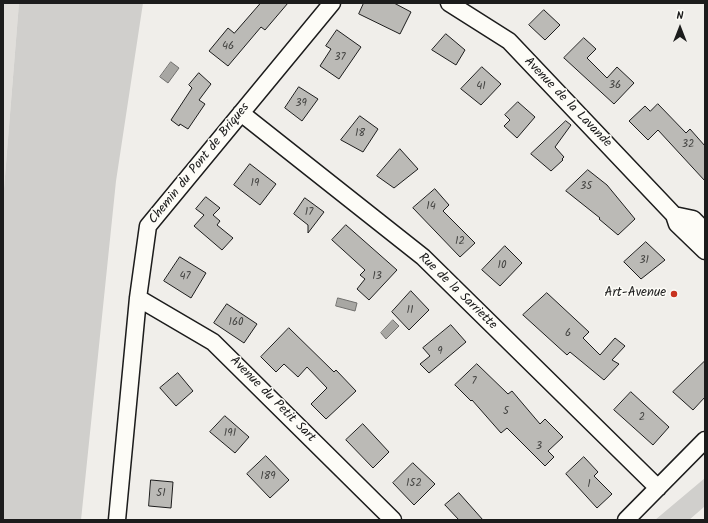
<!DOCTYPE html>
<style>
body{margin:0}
#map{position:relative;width:708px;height:523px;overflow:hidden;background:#f0eeea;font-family:Kalam,sans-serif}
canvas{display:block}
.frame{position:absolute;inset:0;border:4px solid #1c1c1c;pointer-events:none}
.north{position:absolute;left:660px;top:8px;width:40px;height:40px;-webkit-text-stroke:3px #fdfcf7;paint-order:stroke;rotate:0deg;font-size:11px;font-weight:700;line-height:16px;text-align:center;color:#1c1c1c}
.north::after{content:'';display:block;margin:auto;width:14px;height:18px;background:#1c1c1c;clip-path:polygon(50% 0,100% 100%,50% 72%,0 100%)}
</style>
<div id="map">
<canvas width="708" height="523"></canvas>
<div class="frame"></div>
<div class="north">N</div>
</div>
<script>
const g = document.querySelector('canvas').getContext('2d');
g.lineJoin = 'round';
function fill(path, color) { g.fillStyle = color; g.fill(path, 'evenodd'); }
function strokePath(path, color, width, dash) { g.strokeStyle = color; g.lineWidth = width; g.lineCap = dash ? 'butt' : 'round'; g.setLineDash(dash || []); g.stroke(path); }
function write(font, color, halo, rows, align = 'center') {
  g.font = font + ' Kalam,sans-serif'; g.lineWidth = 3; g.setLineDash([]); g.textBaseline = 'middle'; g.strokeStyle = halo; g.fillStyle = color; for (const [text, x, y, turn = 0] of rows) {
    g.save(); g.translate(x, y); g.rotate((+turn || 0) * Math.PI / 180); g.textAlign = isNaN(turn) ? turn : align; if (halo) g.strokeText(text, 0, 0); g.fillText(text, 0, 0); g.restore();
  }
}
const built = new Path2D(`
 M3,3H19L3,201Z`);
const green = new Path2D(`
 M19,3H143L116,181L81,520H3V201Z
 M705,478V507H704L689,520H655Z`);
const water = new Path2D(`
 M171,62L179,68L168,83L160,77Z
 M338,298L357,303L355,311L336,306Z
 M393,320L399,326L386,339L381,333Z`);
const building = new Path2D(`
 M261,3H288L265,30L261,27L228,66L209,51L228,28L234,33Z
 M364,3H394L411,12L400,34L359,14Z
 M544,10L560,25L545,40L529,25Z
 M337,30L361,47L339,79L320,66L331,49L326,46Z
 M446,34L465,50L456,65L432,50Z
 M584,38L596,49L587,58L607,78L617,67L634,83L614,104L564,58Z
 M482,67L501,84L481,105L461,89Z
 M199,73L211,84L199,100L205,104L188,129L180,124L179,126L171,120L192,88L189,85Z
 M299,87L318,99L302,121L285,108Z
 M518,102L535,117L517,138L504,126L510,120L505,115Z
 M658,104L686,133L690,129L705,146V181L658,130L648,140L629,121L645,106L650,111Z
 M360,116L378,129L363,152L341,140Z
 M566,121L571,125L555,147L564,157L562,159L563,160L551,171L531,154Z
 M400,149L418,169L394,188L377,176Z
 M250,164L276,184L260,205L234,185Z
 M588,170L607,185L635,219L618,235L599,219L600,218L566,191Z
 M435,189L449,205L443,211L475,243L460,257L413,208Z
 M206,197L220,208L213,215L220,221L217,225L233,238L222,250L194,226L204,215L196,209Z
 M305,198L324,212L308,233V225L294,214Z
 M346,225L397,270L369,300L357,289L365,279L360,275L365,270L332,240Z
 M646,242L665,260L641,279L624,262Z
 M505,246L522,263L500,286L482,270Z
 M180,257L206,273L191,298L164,281Z
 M411,291L429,310L409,330L392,312Z
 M547,293L589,332L583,338L600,355L615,338L625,346L612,360L619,364L604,380L570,352L567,355L523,315Z
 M227,304L257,324L244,343L214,323Z
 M451,325L466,342L429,373L420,364L430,356L423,348Z
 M289,328L334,372L336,370L356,391L326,419L311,404L327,388L307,367L298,377L284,364L276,372L261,357Z
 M705,361V397L693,410L673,392Z
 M477,364L508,394L512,391L540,424L545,419L563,437L548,451L554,457L545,466L507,428L501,433L472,400L471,401L455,385Z
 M178,373L193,391L176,406L160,388Z
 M631,392L669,427L653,445L614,410Z
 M225,416L249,437L235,453L210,432Z
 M363,424L389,452L373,468L346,440Z
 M266,456L289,480L270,498L247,474Z
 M584,457L598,472L594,476L612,494L597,508L566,474Z
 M413,463L435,484L414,505L393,483Z
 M151,480L173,482L171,508L149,506Z
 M459,493L483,520H459L445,505Z`);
const minor = new Path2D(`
 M449,3L509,41L674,215
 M241,113L423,257L658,488
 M705,231L693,219L674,215L677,224L705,251
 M138,298L213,342L393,520
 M117,520L138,298L148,226L332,3
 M626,520L705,440`);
const markers = [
 [674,294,4,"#c8321e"]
];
const numberNames = [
 ["46",228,47],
 ["37",340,58],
 ["36",615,86],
 ["41",481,87],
 ["39",301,104],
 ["18",360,134],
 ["32",688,145],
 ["19",255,184],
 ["35",586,187],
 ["14",431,207],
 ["17",309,213],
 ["12",460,242],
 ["31",644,261],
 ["10",502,266],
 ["47",185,277],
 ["13",377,277],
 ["11",410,311],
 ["160",236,323],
 ["6",568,334],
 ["9",440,352],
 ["7",474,382],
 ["5",506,412],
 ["2",642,418],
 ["191",230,434],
 ["3",539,447],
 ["189",268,477],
 ["152",414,484],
 ["1",589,485],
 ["51",161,494]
];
const streetNames = [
 ["Avenue de la Lavande",567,103,46],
 ["Chemin du Pont de Briques",200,164,-51],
 ["Rue de la Sarriette",457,292,44],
 ["Avenue du Petit Sart",272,400,45]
];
const poiNames = [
 ["Art-Avenue",666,294]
];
fill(built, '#e0deda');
fill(green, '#d0cfcc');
fill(water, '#a8a7a3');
strokePath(water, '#706f6d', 1);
fill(building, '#bbbab6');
strokePath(building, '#1c1c1c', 1);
strokePath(minor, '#1c1c1c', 19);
strokePath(minor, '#fdfcf7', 16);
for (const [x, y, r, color] of markers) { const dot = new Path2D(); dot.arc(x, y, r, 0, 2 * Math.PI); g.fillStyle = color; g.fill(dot); strokePath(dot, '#fdfcf7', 1.5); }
write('11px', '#444442', null, numberNames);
write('13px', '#1c1c1c', '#fdfcf7', streetNames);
write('13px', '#1c1c1c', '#fdfcf7', poiNames, 'right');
</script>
